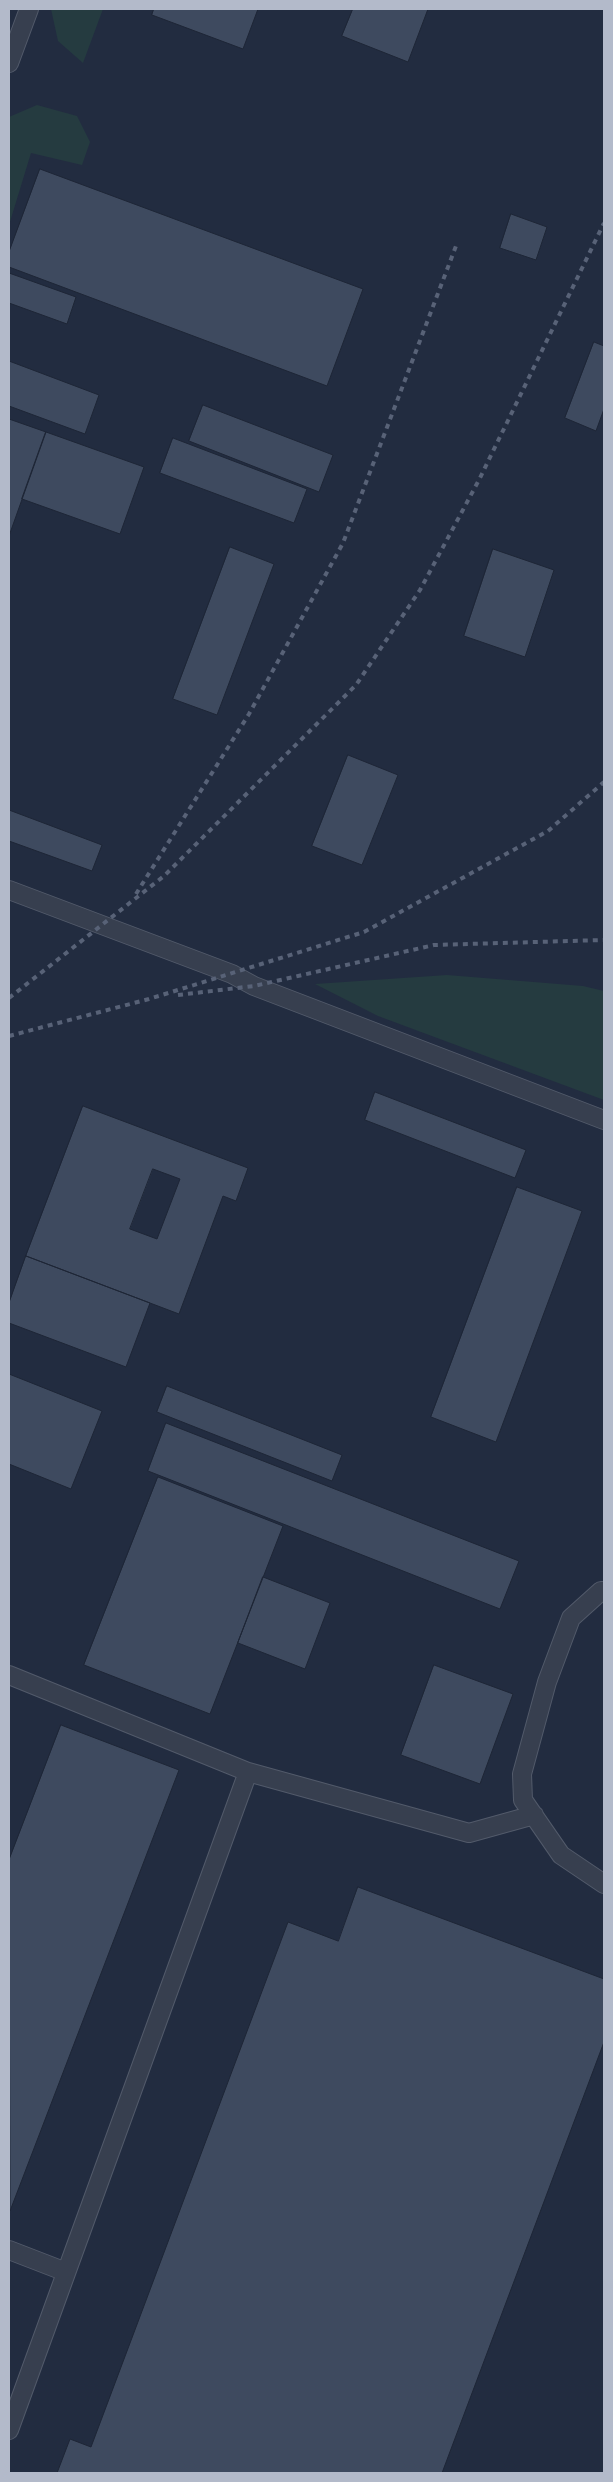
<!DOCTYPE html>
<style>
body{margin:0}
#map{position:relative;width:613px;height:2482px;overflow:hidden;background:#222c40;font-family:Quicksand,sans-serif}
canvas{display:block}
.frame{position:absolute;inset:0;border:10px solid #b3baca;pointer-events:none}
</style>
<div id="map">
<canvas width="613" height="2482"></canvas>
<div class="frame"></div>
</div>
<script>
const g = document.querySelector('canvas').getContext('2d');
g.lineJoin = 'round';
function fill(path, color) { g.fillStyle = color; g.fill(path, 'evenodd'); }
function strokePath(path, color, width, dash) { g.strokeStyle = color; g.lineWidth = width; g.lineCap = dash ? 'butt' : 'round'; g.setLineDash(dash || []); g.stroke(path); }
const green = new Path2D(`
 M51,9H103L83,63L58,41Z
 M37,105L77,116L90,142L82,165L31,153L9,225V117Z
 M447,975L583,986L604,991V1100L378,1016L315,984Z`);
const building = new Path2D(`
 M154,9H258L243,49L152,15Z
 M353,9H428L408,62L342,36Z
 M40,169L363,289L327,386L9,267V252Z
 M511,214L547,227L536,260L500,248Z
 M9,273L76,297L67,324L9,303Z
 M594,342L604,346V409L596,431L565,418Z
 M9,361L99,395L85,434L9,406Z
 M203,405L333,455L319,492L189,441Z
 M9,419L46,432L9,536Z
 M46,432L144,467L120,534L22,499Z
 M173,438L307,489L294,523L160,473Z
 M230,547L274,564L217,715L173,699Z
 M493,549L554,570L525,657L464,636Z
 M348,755L398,775L362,865L312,846Z
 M9,810L102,845L92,871L9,841Z
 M375,1092L526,1150L515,1178L365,1120Z
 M83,1106L248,1168L236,1201L223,1196L179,1314L26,1256ZM153,1169L180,1179L157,1239L130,1229Z
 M517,1187L582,1211L496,1442L431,1417Z
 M26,1256L150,1303L126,1367L9,1323V1303Z
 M9,1374L102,1411L71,1489L9,1464Z
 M167,1386L342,1455L332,1481L157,1412Z
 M166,1423L519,1561L500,1609L148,1471Z
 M158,1477L283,1526L210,1714L84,1665Z
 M263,1577L330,1603L305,1669L238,1643Z
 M434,1665L513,1694L480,1784L401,1755Z
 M61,1725L179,1770L10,2211L9,1860Z
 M358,1887L604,1979V2042L442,2473H57L70,2439L91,2447L288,1922L338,1941Z`);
const lane = new Path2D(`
 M9,63L29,9
 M9,890L232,974L254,986L604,1120
 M604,1591H601L571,1618L547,1682L522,1774L523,1800L561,1855L604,1884
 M9,1675L248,1772
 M9,2250L66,2272
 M9,2430L248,1772L469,1833L534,1815`);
const rail = new Path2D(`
 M136,894L249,714L343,543L456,246
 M178,995L254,986L434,945L604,940
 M9,998L164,876L356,685L420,590L480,478L604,223
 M9,1036L149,999L364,932L548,831L604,782`);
fill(green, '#253b40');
fill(building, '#3e4a5f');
strokePath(building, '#1e2636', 1);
strokePath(lane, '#525a6a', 20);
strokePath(lane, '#373f4f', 18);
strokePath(rail, '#586277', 4, [5, 5]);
</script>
